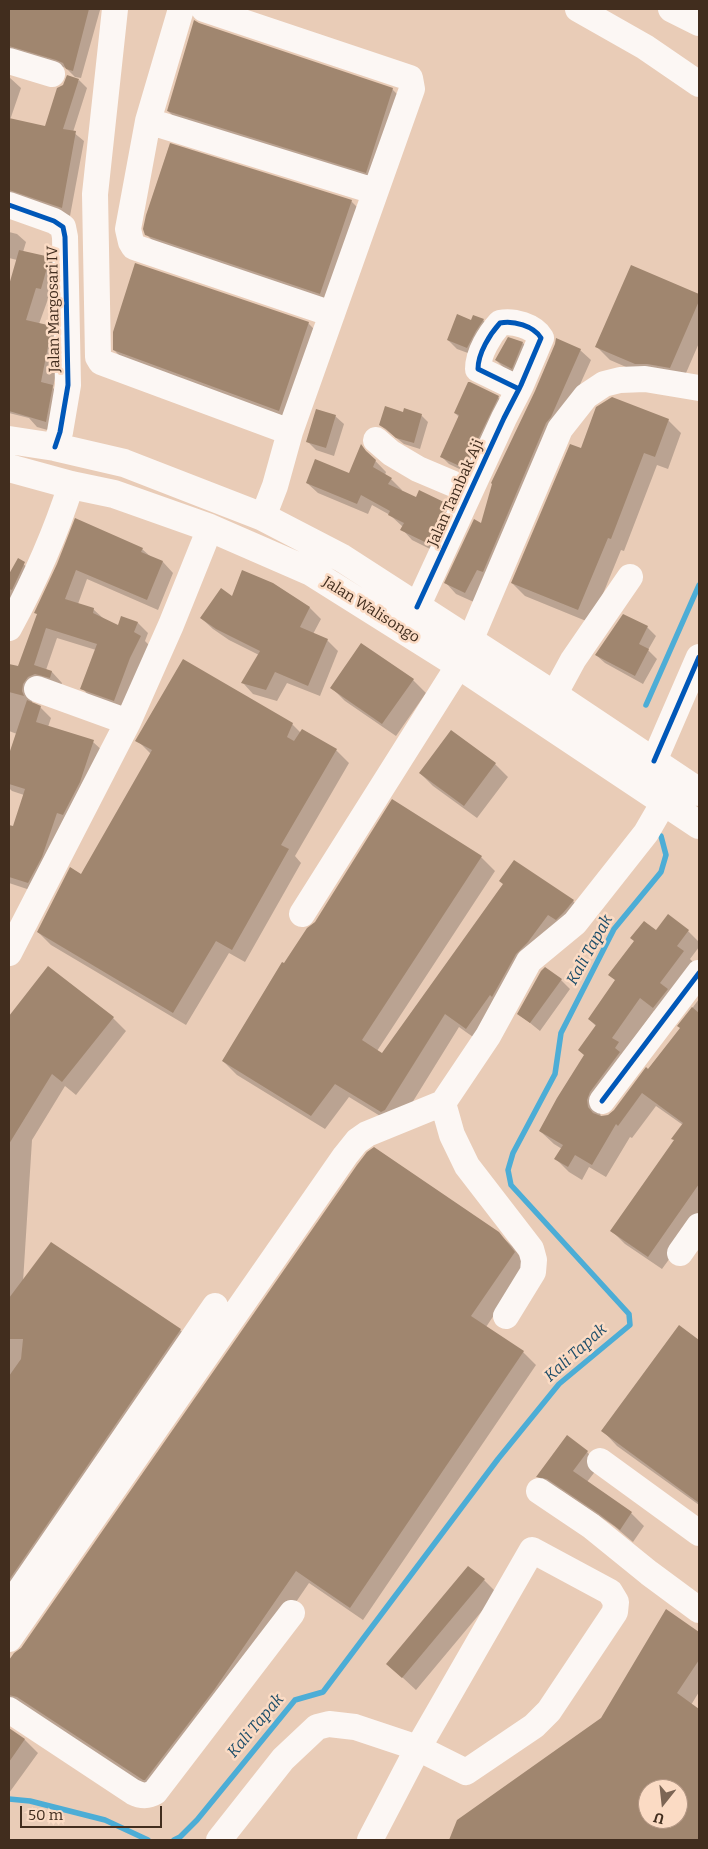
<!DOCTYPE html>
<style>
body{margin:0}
#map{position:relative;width:708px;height:1849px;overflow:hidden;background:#e9ccb7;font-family:Bitter,serif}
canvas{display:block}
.frame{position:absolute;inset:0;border:10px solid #412d1e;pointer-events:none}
.north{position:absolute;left:638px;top:1779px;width:50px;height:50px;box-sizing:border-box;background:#fbdbc4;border:1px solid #b19582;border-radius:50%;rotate:196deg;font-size:14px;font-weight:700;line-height:20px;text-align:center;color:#412d1e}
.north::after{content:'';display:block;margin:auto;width:18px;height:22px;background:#7c6554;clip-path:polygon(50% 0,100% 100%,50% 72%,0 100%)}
.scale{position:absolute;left:20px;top:1806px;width:142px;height:22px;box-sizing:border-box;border:2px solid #412d1e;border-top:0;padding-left:6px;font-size:15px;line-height:18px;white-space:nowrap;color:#412d1e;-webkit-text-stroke:4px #fbdbc4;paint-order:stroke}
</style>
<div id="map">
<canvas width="708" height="1849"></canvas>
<div class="frame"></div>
<div class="north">U</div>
<div class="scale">50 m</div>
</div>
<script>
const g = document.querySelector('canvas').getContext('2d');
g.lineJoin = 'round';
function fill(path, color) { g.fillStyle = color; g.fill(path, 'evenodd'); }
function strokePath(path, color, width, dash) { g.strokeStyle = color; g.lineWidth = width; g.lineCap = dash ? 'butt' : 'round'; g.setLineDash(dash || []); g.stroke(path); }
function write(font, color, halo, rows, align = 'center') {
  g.font = font + ' Bitter,serif'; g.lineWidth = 5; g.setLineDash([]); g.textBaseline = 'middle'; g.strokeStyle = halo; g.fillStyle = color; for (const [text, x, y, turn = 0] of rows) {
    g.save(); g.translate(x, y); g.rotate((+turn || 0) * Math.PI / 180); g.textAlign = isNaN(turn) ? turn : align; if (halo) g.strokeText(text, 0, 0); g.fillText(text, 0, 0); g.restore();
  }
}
const shadow = new Path2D(`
 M9,9H98L100,10L81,78L75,77L66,68L23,55L9,57Z
 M9,77L21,88L10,120L46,127L79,80L87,88L73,132L84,141L70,216L23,199L9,201Z
 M392,89L405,102L379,185L181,124L168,111Z
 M351,201L364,214L333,306L159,247L146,234Z
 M9,232L17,234L26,242L23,252L49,258L61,270L52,300L48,299L39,324L51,327L63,338L53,388L64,398L58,433L37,427L29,418L9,413V290L17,260L9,258Z
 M632,266L699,296V343L683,380L649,377L610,360L597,347Z
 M483,320L492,328L476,356L457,349L448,340L472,321Z
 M308,323L321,336L292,423L127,363L114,350Z
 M523,343L535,356L525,381L509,373L496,360Z
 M580,350L591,360L561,427L476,603L456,594L446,583L482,524Z
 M498,397L505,404L472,475L449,464L442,457L459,417L455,413Z
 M404,414L421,415L428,422L420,449L404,444L380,425Z
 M335,416L344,424L334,456L316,450L308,442Z
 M668,420L681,433L668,469L657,465L624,551L621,550L591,623L525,596L512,583L582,450Z
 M361,446L386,472L385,475L391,479L402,490L401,492L416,499L447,505L458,516L440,554L412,540L402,529L403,527L390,515L372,505L368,514L318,493L307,483L350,475Z
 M142,549L151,557L163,562L173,573L158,610L87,579L78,604L93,609L104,619L119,626L122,618L138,623L148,633L145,641L151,647L125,711L92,699L82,688L96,650L57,638L46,670L52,672L62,683L60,688L33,694L32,703L40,707L51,718L48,727L93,742L104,752L39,893L9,883V826L14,828L24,795L12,791L9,788V758L17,734L9,731V665L19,668L58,565Z
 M18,560L31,570L9,614V576Z
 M233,597L310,608L321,619L313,634L327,640L338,651L320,696L287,683L277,701L253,694L243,683L259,655L229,640L213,629L201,618Z
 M647,627L656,636L648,650L657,659L643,684L605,663L596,655Z
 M413,680L426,693L396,736L345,701L332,688Z
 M292,724L301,733L303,730L336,750L349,763L295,856L301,863L245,962L229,953L186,1025L51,945L38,932L82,876L151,754L137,740Z
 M451,732L495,764L508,777L477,818L433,786L420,773Z
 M481,857L495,871L377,1051L382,1055L504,885L514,861L573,901L587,915L541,956L480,1042L459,1027L399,1124L395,1125L349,1097L325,1129L237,1075L223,1061Z
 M688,931L699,942V947L690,959L697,966L667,1021L654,1011L625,1051L600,1113L601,1117L609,1116L615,1111L681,1028L679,1026L699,999V1218L662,1269L625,1244L612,1231L675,1140L683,1125L656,1106L632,1138L630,1137L606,1177L589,1167L582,1180L569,1172L556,1159L562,1149L554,1144L540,1131L585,1056L596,1026L589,1019L657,932Z
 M49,968L113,1018L126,1031L76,1095L65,1086L32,1140L23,1282L180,1330L194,1343L9,1613V1018Z
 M561,980L570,989L540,1031L519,1014Z
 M498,1233L512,1246L527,1266L486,1327L523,1352L536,1365L363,1620L309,1583L227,1703L158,1793L9,1716V1663L15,1654Z
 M679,1327L699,1342V1505L617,1446L603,1431Z
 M587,1452L600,1465L587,1482L631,1513L644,1526L633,1542L614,1526L562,1491L551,1489L538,1477Z
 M484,1580L497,1593L416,1690L388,1664Z
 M666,1611L699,1634V1692L691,1705L699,1711V1840H450L458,1821L602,1719ZM648,1789H678V1819H648Z
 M9,1729L25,1740L38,1753L9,1793Z`);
const stream = new Path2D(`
 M646,705L699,585
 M9,1799L30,1801L105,1820L148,1840
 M174,1840L180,1837L197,1820L295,1700L323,1692L498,1459L559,1384L630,1325L629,1314L511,1185L508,1170L513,1153L555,1074L561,1033L614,929L661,872L666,855L661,836`);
const building = new Path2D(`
 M9,9H89L73,71L66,69L63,63L56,60L9,46Z
 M194,20L199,23L393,88L366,173L167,111Z
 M67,75L79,79L63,129L76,131L62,208L9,190V118L45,126L57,88L63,85Z
 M170,143L352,200L320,294L145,235L143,229L146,215Z
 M19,250L50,257L41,289L36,288L26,320L52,326L41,382L53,385L46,422L9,411V285Z
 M135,263L309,322L279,411L113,350V332Z
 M631,265L699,294V301L670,368L647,364H635L595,347Z
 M457,314L471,320L473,315L484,319L476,331L467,348L447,340Z
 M508,337L523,342L512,369L495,360Z
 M556,338L581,349L551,417L546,423L483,572L477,570L465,593L444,583L474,519L481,523L492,484L491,483L535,391L555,344Z
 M468,382H470L499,396L464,468L440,457L459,415L454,413Z
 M612,397L669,419L655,457L644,453L611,539L608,538L578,610L511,583L570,444L581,448L596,407Z
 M385,406L403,412L404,408L422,414L414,443L396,438L386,429L379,425Z
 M316,409L336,415L326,448L306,442Z
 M361,444L366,451L376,460L373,467L392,478L388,484L416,497L419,490L448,504L429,544L400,530L404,523L388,515L390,511L361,495L357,504L306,483L315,459L349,473Z
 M75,518L143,548L141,552L163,561L147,600L76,570L65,599L94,608L93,613L118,625L121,616L138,622L134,632L141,636L130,658L114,701L80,689L97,644L46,628L34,665L52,671L50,678L35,674L28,677L23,684L22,691L24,696L9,692V664L18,666L37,614L34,613L57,564Z
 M18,558L25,562L12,590L9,589V574Z
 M242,570L273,583L310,607L300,627L328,639L308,686L275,672L266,690L241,683L260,651L216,629L200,618L221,588L232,596Z
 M623,614L648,626L639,644L649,649L635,676L595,655Z
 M361,643L414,679L382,724L330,688Z
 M183,659L293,723L287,737L294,741L302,729L337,749L281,845L289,849L232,950L216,941L173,1013L37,932L70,867L81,874L152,750L135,741Z
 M27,700L41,706L36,722L94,740L80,782L63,815L57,813L42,857L28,883L9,877V825L13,826L25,789L9,784V754Z
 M451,730L496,763L464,806L419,773Z
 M392,799L482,856L362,1040L382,1053L503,884L499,881L514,860L574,900L564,912L556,920L548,915L528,942L516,954L492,997L490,995L466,1029L445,1014L385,1110L381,1112L335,1084L311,1116L222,1061L282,962L284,963L307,928L315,922Z
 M668,914L689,930L677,946L684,951L660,983L668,989L653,1008L640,998L612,1038L619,1042L615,1048L620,1052L590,1092L587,1100L588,1107L593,1113L601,1116L608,1115L614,1110L646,1067L648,1069L680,1028L677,1026L692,1007L699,1013V1184L648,1257L610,1231L674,1140L671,1139L683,1123L642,1093L618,1126L616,1124L592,1165L575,1155L568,1167L554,1159L563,1145L539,1131L557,1098L584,1055L578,1050L596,1025L588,1019L615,980L608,975L634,941L630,938L644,921L656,930Z
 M48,966L114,1017L62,1082L52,1074L9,1144V1016Z
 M545,967L562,979L530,1023L517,1014L541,971Z
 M374,1147L499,1232L515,1252L471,1316L524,1351L350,1608L296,1571L214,1690L145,1780H143L17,1697L9,1695V1660L14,1653L21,1648L357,1165L367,1152Z
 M51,1242L181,1329L9,1580V1376L21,1359L23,1339H9V1298Z
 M679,1325L699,1340V1503L601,1431Z
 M567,1435L588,1451L573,1471L632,1512L620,1530L599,1514L547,1479L536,1477Z
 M468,1566L485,1579L402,1678L386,1664Z
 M666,1609L699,1632V1660L677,1693L699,1709V1840H449L457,1820L601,1718ZM648,1789H678V1819H648Z
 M9,1728L25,1739L9,1762Z`);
const minor = new Path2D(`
 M115,9L95,194L98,357L101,362L290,432
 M181,9L148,121L128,229L131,242L134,247L332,314
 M204,9L410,78L412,89L290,432L275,486L263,517
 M578,9L645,47L699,84
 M671,9L699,23
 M9,61L52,74
 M148,121L374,191
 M9,205L54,221L63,227L65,237L68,385L60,432L55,447
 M376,440L391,453L418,469L470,491
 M417,607L504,418L519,389L521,385L541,338C534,326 513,320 500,323C490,334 478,353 478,369L519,389
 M9,628C34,582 55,535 71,485
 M470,641L560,429L586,396L604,384L620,380L645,379L699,388
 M37,689L128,722
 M554,695L573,660L630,577
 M654,761L699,657
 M302,914L459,665
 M9,953L128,722L171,625L210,528
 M602,1101L699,973
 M443,1103L452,1135L467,1166L531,1249L534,1260L533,1272L506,1316
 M680,1253L699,1226
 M600,1461L699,1533
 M539,1491L591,1526L649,1573L699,1610
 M9,1606L215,1306
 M9,1639L345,1156L357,1141L367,1134L443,1103L488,1036L529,961L575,923L646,833L664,802
 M9,1710L133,1792C141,1796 147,1797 155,1792L292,1613
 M219,1840L283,1759L317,1727L329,1724L355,1727L418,1748L466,1772L534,1726L549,1711L615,1612L616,1602L610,1592L532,1550L418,1748L370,1840`);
const highway = new Path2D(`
 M9,440L55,447L124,463L263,517L342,558L554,695L699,792
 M9,468L71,485L114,494L210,528L311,572L459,665L699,825`);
const cycleway = new Path2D(`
 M9,205L54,221L63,227L65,237L68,385L60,432L55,447
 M417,607L504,418L519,389L521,385L541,338C534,326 513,320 500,323C490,334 478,353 478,369L519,389
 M654,761L699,657
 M602,1101L699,973`);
const streetNames = [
 ["Jalan Margosari IV",54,309,-91],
 ["Jalan Tambak Aji",456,493,-66],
 ["Jalan Walisongo",371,610,32]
];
const waterNames = [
 ["Kali Tapak",590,950,-61],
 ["Kali Tapak",576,1353,-42],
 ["Kali Tapak",256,1726,-50]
];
fill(shadow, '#0003');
strokePath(stream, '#4cadd6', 5.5);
fill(building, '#a0866f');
strokePath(minor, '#fcf7f4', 26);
strokePath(highway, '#fcf7f4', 28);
strokePath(cycleway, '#0057b8', 5);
write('15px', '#412d1e', '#fbdbc4', streetNames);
write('italic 16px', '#1c4d69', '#fbdbc4', waterNames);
</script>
